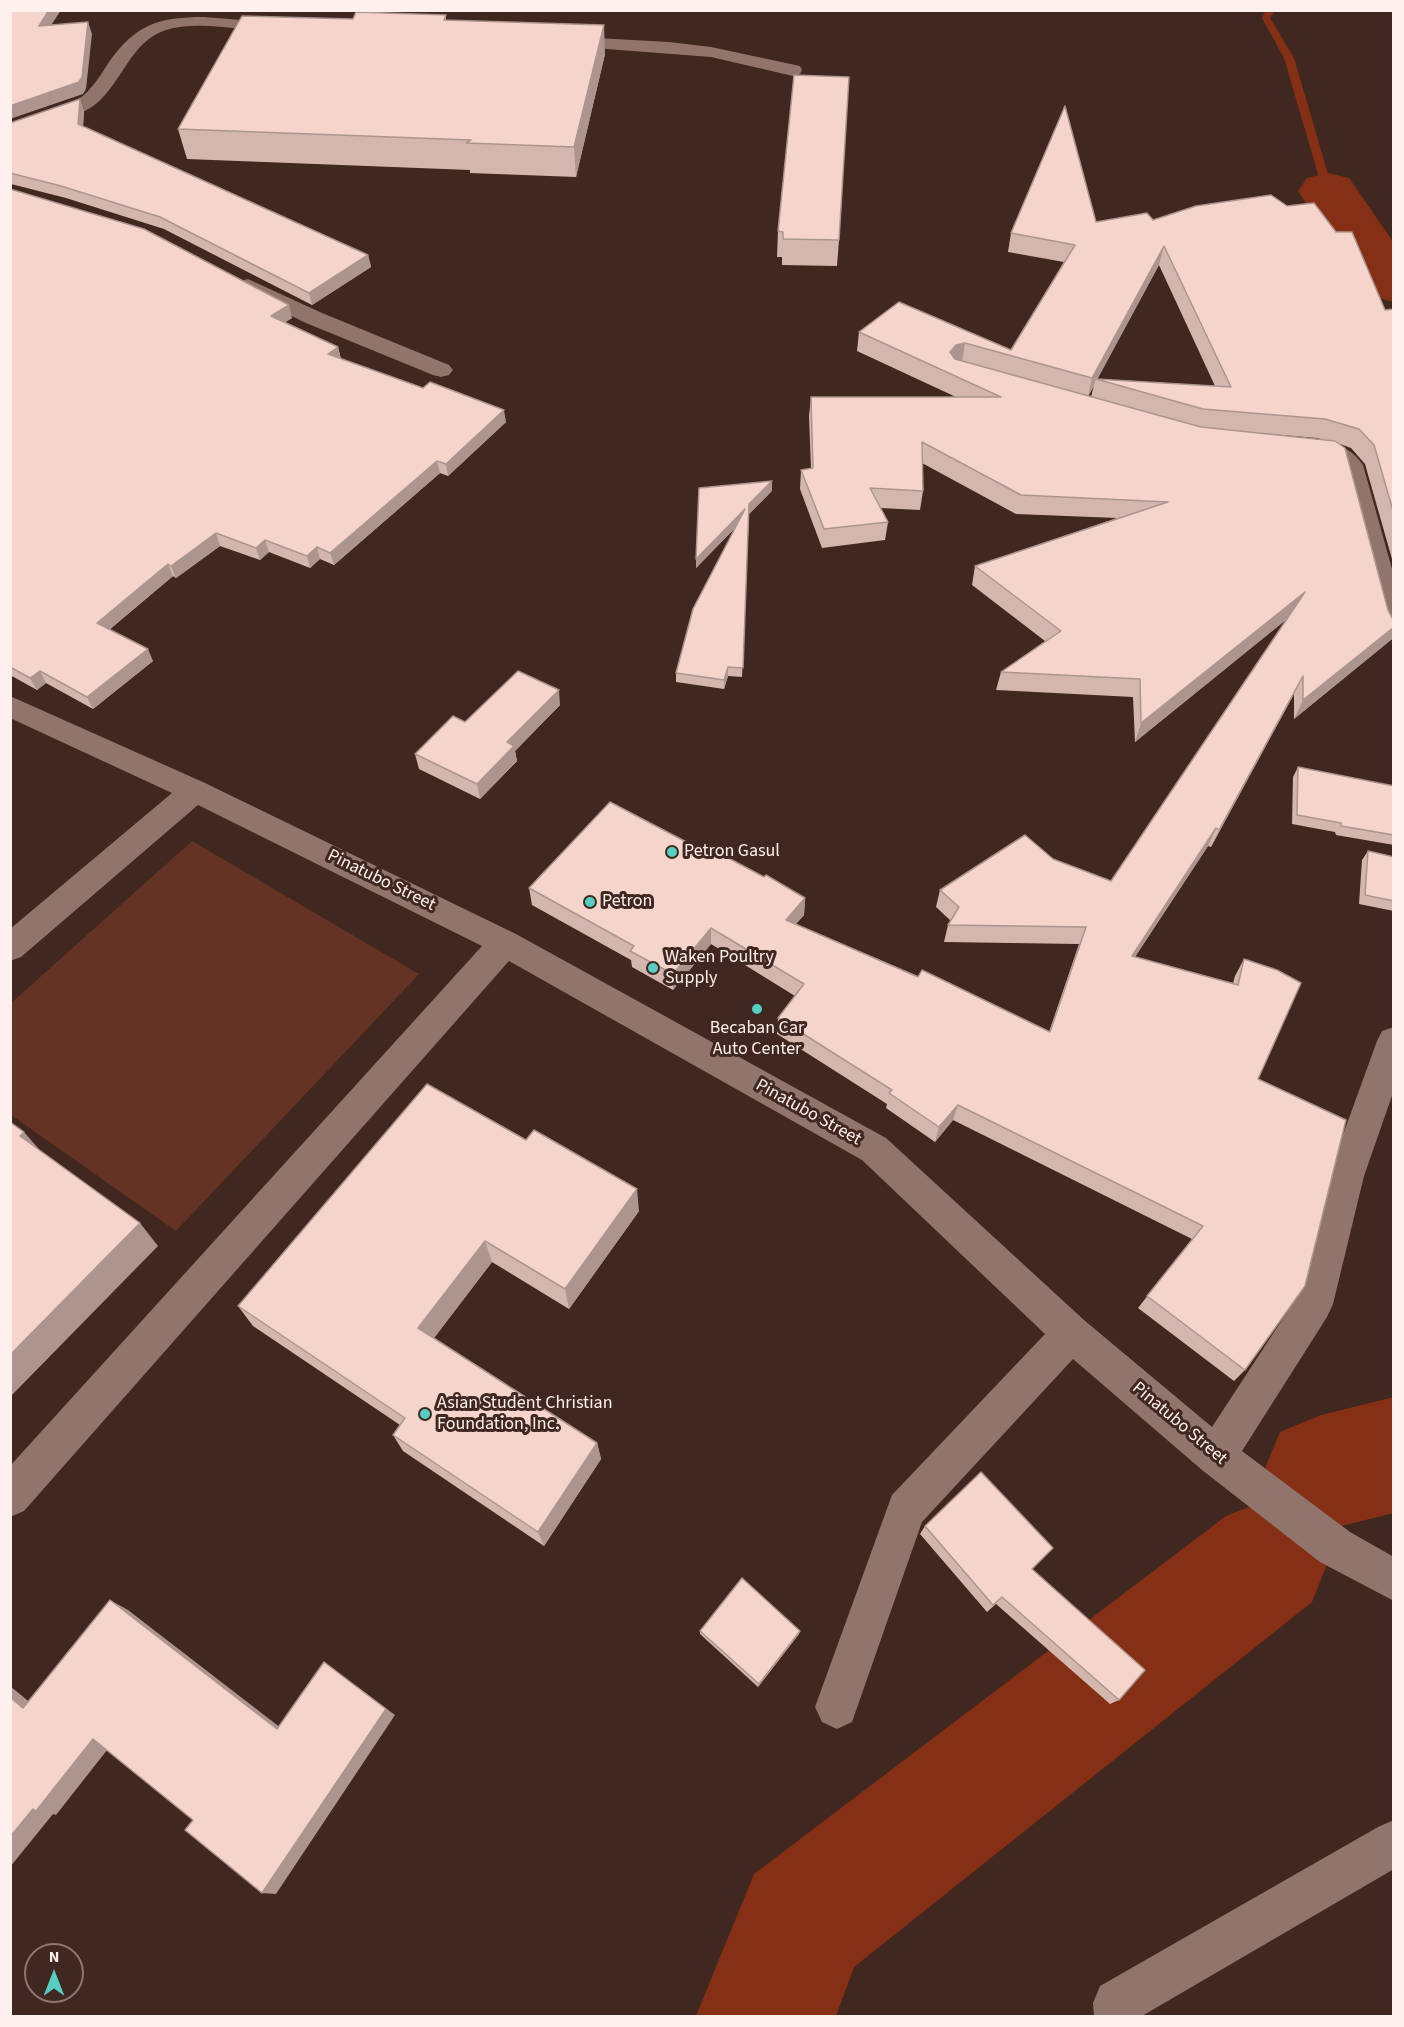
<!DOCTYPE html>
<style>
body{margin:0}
#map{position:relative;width:1404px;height:2027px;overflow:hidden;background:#402720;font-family:"Source Sans 3",sans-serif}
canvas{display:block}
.frame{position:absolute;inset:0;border:12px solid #fef0ec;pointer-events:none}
.north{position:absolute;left:24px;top:1943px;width:60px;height:60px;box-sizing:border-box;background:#402720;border:2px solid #8c7772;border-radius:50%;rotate:0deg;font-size:16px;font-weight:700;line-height:24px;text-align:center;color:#fef0ec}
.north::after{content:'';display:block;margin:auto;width:21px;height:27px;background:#56cec3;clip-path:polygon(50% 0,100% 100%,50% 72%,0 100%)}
</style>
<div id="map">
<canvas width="1404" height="2027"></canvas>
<div class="frame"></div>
<div class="north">N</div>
</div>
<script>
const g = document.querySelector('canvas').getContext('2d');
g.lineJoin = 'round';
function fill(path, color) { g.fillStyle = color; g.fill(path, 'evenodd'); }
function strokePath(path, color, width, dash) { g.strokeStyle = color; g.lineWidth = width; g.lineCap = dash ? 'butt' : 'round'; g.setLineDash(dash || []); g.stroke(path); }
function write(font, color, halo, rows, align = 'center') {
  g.font = font + ' "Source Sans 3",sans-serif'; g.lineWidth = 6; g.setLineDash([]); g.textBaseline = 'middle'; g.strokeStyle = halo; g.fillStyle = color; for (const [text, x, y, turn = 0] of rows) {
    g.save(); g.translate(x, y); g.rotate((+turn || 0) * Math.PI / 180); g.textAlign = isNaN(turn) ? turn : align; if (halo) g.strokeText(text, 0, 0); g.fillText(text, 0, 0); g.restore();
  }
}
const green = new Path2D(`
 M192,841L419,974L176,1231L11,1115L10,1004Z`);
const stream = new Path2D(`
 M1266,10H1275L1270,18L1294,58L1333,191L1332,193L1323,191L1284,58L1262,18Z`);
const river = new Path2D(`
 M1328,173L1349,178L1394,243V302L1372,296L1358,282L1298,191L1307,178Z
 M1394,1397V1513L1321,1531L1317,1530L1329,1559L1312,1602L854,1967L836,2016H696L754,1874L1226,1516L1269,1499L1274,1501L1263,1473L1280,1432L1321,1415Z`);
const minor = new Path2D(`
 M204,17L281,23L287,24L290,28L287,32L281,33C247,31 198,20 166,30C131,41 123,81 97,103C78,119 35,129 10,135V123C33,116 65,111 84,95C94,86 102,73 109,62C136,24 159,17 204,17Z
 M560,36L669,42L711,47L800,66L802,70L800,74L793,76L711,57L554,45L551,41L554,37Z
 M248,279L322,313L449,365L453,370L449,375L441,377L433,375L306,323L240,291L237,286L240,281Z
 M1309,440C1331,442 1350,445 1363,465L1394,576V637L1384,635L1380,628L1339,466L1325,457L1300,453L1297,448L1300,443Z
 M10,696L205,783L516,934L886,1138L1084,1320L1212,1427L1297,1297L1328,1176L1377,1041L1382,1031L1394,1027V1090L1364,1176L1333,1304L1327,1317L1242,1451L1350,1532L1394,1557V1601L1320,1562L1202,1470L1073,1359L922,1522L852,1722L837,1729L822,1722L815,1707L892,1495L1045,1334L862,1160L509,961L24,1511L10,1517V1466L482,946L198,805L21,957L10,961V929L172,793L10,718Z
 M1394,1820V1869L1142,2016H1094L1093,2003L1100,1986L1378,1827Z`);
const wall = new Path2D(`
 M446,15V20L605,54L576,177L470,173V170L187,159L178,129L353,19Z
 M794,75L839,240L837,266L782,265V257H777L778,231Z
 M84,111L83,127L368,255L371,267L312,305L164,229L66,198L11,184L10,123Z
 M10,189L292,318L285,322L338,347L341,359L506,422L448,476L440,473L334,565L320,559L310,568L269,552L260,560L220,546L176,578L173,576L109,630L153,661L93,709L46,683L37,690L10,675Z
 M1153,220L1385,310L1394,309V566L1365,464L1351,448L1340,444L1388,610L1392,618H1394V635L1392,639L1294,719V694L1211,847L1208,846L1135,957L1233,983L1235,976L1244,959L1258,1079L1245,1370L1234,1381L1138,1308L1192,1239L953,1120L935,1142L886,1108L887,1104L777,1034L778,1018L795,996L711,944L673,990L632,967L631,960L532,905L529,888L713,856L764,877L805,898L804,915L796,924L1049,1032L1079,944L944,942L948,925L951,921L936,907L940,890L1053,859L1111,881L1288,618L1135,742L1133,697L996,690L1001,672L1045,641L972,585L975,566L1117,518L1016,514L922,463L923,491L920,510L881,508L888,522L885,540L822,548L800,489L801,470L811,469L809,416L811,397H956L857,351L859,332L899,302L1011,350L1064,262L1008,252L1011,233L1096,222ZM1159,265L1215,386L1097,379ZM1094,385L1091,397L1088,396L1093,388ZM1247,432L1317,438L1325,440Z
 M772,491L749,514L742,677L728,676L724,689L676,682V673L734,529L696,568V559Z
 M560,705L515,751L517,761L480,799L419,769L415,754L465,722Z
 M1298,767L1394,786V845L1336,835L1335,832L1292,824L1293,777Z
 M1368,851L1394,857V911L1359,904L1362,860Z
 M526,1140L639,1211L569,1309L492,1262L434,1338L597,1443L601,1459L544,1546L403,1451L393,1435L400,1425L253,1326L238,1306Z
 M925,1526L1053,1548L1032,1569L1119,1700L1110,1704L996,1604L987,1612L920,1534Z
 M700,1631L799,1634L758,1687L700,1634Z`);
const shadedWall = new Path2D(`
 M49,10H61L43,38L39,26Z
 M88,22L92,34L86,89L83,94L10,119V106Z
 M604,25L605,54L576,177L574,147Z
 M80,99L84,111L82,137L78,124Z
 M1164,246L1159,265L1097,380L1096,379L1094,385L1088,397L1092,378Z
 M368,255L371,267L312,305L309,293Z
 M289,305L292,318L275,329L271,316Z
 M965,343L962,362L947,371L950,352L956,345Z
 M338,347L341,359L328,354Z
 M504,410L506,422L448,476L446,464Z
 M437,461L440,473L334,565L330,553Z
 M772,481V491L749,514L742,677L749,504Z
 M745,509L744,519L696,568V559Z
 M216,533L220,546L176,578L171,566Z
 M265,540L269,552L260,560L256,548Z
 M317,547L320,559L310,568L307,556Z
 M168,564L173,576L103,635L97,623Z
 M1305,592L1297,611L1135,742L1141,723Z
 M1394,627V635L1392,639L1294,719L1303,700Z
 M148,649L153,661L93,709L87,697Z
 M728,667V676L724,689V680Z
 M40,671L46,683L37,690L30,678Z
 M1303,676L1294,694L1211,847L1219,830Z
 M559,690L560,705L515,751L517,761L480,799L477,784L507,742Z
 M1216,828L1208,846L1125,972L1132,956Z
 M805,898L804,915L785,936L786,920Z
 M711,928V944L673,990V974Z
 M958,1105L953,1120L935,1142L939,1127Z
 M24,1132L45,1156L20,1136Z
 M637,1189L639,1211L569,1309L565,1289Z
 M140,1223L158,1246L10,1397V1355Z
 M485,1241L492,1262L427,1347L418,1328Z
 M597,1443L601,1459L544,1546L538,1532Z
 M110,1600L128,1610L290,1735L277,1729Z
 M800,1631L799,1634L758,1687L759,1684Z
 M324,1662L395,1715L276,1894L262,1893Z
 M10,1686L44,1714L23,1708L10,1697Z
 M93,1739L111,1745L56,1815L53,1814L10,1867V1837Z`);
const building = new Path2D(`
 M10,10H49L39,26L88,22L82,77L79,82L10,106Z
 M356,12L446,15L444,20L604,25L574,147L466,143L471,140L178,129L242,16L353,19Z
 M794,75L849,77L839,240L783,239V232L778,231Z
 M80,99L78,124L368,255L309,293L160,217L61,186L10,173V123Z
 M1065,106L1096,222L1147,213L1153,220L1196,206L1271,195L1287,206L1314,203L1336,232H1352L1385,310L1394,309V514L1374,445L1359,429L1325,419L1203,409L1096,379L1231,387L1164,246L1092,378L965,343L956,345L950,352L955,359L1201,427L1335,441L1345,448L1388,610L1392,618H1394V627L1303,700V676L1219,830L1216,828L1132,956L1238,985L1244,959L1277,970L1301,983L1258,1079L1346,1120L1305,1286L1245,1370L1147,1296L1203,1226L958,1105L939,1127L889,1093L892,1090L778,1018L804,984L711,928L673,974L630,951L634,946L529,888L610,802L713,856L717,852L764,877L766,875L805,898L786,920L918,977L922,970L1050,1032L1086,927L948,925L959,907L940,890L1025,835L1053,859L1111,881L1305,592L1141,723L1140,679L1001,672L1061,631L975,566L1168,502L1021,495L922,442L923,491L870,488L888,522L824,529L801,470L813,468L811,397H1001L859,332L899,302L1011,350L1075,245L1011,233Z
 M10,189L144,229L289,305L271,316L338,347L328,354L423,388L430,382L504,410L446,464L437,461L330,553L317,547L307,556L265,540L256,548L216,533L171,566L168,564L97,623L148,649L87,697L40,671L30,678L10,667Z
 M772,481L749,504L743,668L728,667L724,680L676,673L693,609L745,509L696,559L699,488Z
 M518,671L559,690L507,742L514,746L477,784L415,754L453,716L465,722Z
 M1298,767L1394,786V835L1341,826V823L1297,815Z
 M1368,851L1394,857V901L1365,895Z
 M427,1084L526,1140L534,1130L637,1189L565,1289L485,1241L418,1328L597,1443L538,1532L393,1435L405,1418L238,1306Z
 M10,1122L24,1132L20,1136L140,1223L10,1355Z
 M981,1472L1053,1548L1032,1569L1145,1670L1119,1700L1002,1597L993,1605L925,1526Z
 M742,1578L800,1631L759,1684L700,1631Z
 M110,1600L277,1729L324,1662L386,1709L262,1893L185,1830L193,1820L93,1739L36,1811L33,1809L10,1837V1697L23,1708Z`);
const markers = [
 [672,852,6,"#56cec3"],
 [590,902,6,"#56cec3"],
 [653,968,6,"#56cec3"],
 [757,1009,6,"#56cec3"],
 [425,1414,6,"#56cec3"]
];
const poiNames = [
 ["Petron Gasul",684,852],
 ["Petron",602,902],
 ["Waken Poultry",665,958],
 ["Supply",665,979],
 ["Becaban Car",757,1029,"center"],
 ["Auto Center",757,1050,"center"],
 ["Asian Student Christian",437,1404],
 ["Foundation, Inc.",437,1425]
];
const streetNames = [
 ["Pinatubo Street",381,881,26],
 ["Pinatubo Street",808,1113,29],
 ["Pinatubo Street",1179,1424,40]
];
fill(green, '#643324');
fill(stream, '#853015');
fill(river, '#853015');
fill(minor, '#91746b');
fill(wall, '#d3b7af');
fill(shadedWall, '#ac958e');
fill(building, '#f5d5cb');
strokePath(building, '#ac958e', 1.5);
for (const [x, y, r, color] of markers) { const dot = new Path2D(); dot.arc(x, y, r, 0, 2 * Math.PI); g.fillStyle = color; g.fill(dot); strokePath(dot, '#402720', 2); }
write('18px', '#fef0ec', '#402720', poiNames, 'left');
write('18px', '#fef0ec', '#402720', streetNames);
</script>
